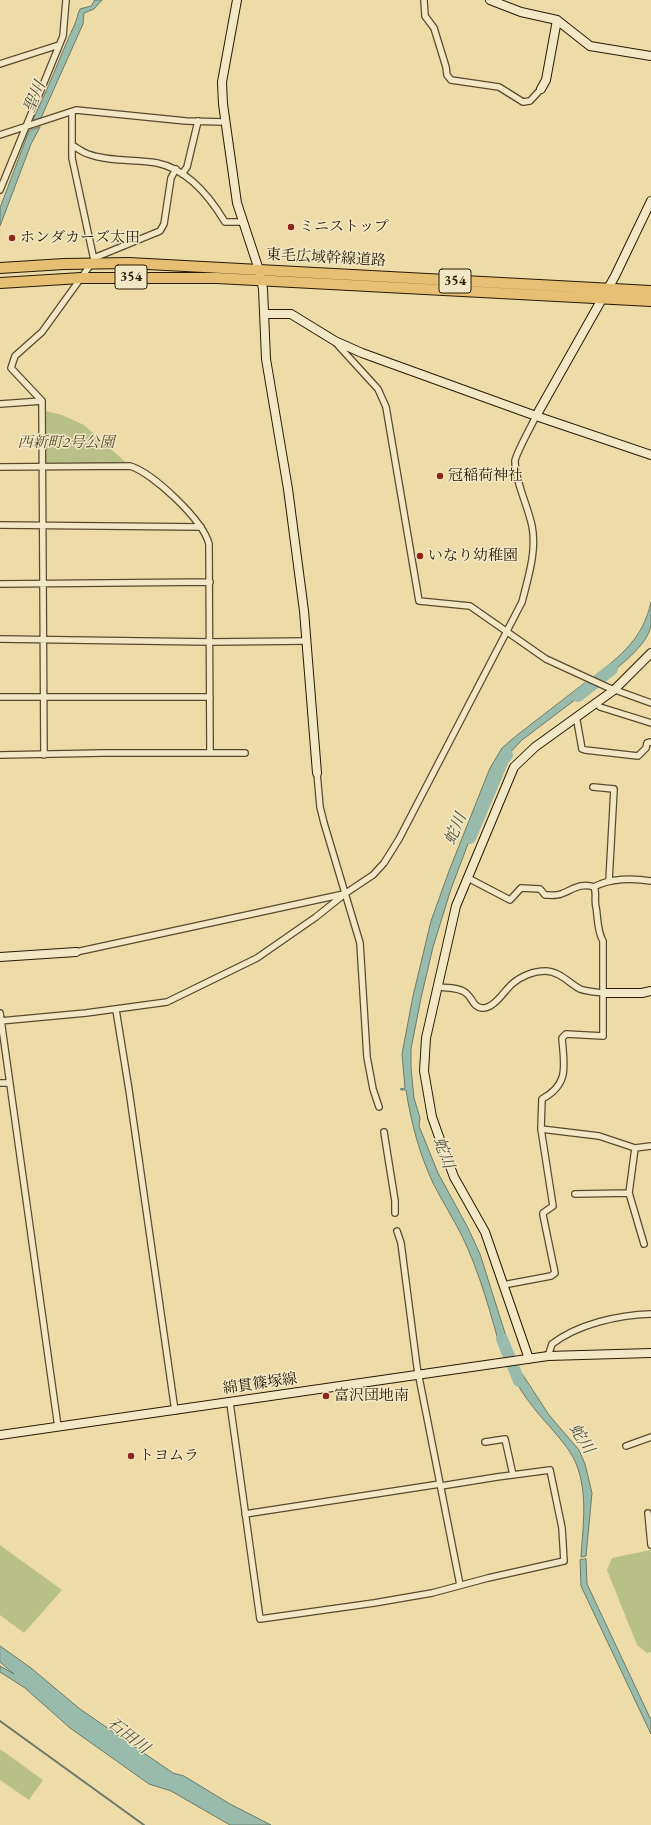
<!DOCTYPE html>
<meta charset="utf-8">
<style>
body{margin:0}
canvas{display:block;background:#eddca8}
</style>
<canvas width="651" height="1825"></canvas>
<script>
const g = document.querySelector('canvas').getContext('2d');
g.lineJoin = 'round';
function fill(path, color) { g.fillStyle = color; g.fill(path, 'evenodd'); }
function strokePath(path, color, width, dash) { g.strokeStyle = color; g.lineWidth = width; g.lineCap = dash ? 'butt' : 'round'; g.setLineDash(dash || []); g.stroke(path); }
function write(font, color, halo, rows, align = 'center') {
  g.font = font + ' "EB Garamond","Noto Serif JP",serif'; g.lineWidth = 3; g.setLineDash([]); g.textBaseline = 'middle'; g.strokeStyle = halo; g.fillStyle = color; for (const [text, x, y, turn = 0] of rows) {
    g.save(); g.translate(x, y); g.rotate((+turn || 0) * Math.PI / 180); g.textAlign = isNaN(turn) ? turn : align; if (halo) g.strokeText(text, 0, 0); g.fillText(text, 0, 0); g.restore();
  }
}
const green = new Path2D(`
 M42,410L62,415L84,425L130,466L43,467Z
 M0,1545L62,1590L24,1633L0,1615Z
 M651,1550V1652L647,1653L637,1645L607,1570L612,1558Z
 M0,1749L43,1780L29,1800L0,1780Z`);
const water = new Path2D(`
 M95,0H102L94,9L84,13L83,24L41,118L32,121C48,90 60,56 74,26C77,20 77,15 80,9L91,6Z
 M40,127L31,144L0,226V208L29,131Z
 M651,602C651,610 651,617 651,625C648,646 617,667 602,681L594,677C621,655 643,639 651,602Z
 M585,683L592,687L522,740L504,759L486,796L451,889L433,947L421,998L411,1049V1068L414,1098L420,1118L419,1126L438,1173L468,1228L480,1254L511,1352L502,1354C491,1315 480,1273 462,1236C453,1218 442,1201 433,1183C419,1153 411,1122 406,1090H401L400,1089L405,1088L402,1054L413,996L431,921L449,871L490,768L502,748L516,736Z
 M517,1366L549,1415L579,1450L585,1464L592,1493L586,1556L581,1557C583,1524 589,1488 573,1457C567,1446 559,1438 551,1428C535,1411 518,1389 509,1368Z
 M586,1559L587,1584L651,1720V1734L581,1586L580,1560Z
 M0,1646L31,1668L80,1709L173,1773L184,1776L230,1804L271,1825H230L171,1791L149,1784L70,1728L25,1688L0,1672V1666L14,1674L0,1662Z`);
const stream = new Path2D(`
 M0,1721L144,1825`);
const river = new Path2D(`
 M578,696L612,669
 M470,838L503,760L507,755
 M502,1339L519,1381`);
const street = new Path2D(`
 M424,0L425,16L434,28L446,67L447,75L451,80L499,87L523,102L530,101L541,89
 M0,64L59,45
 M0,135L76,110L186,121L225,122
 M72,145C77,148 82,152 88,154C110,162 135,159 157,163C187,169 210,197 225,222H243
 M182,174L187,167L198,121
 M0,190L63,36L66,0
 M94,258L160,231L164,224L171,178L176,169
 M336,343L378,389L386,407L419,601L470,606L546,659L607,687L651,703
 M0,404L42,401
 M0,467L130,466C153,473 203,520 209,544L210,753
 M0,525L201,527
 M0,584L210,582
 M0,639L211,642L307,641
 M0,697H210
 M596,702L600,707L651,723
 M574,719L577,721L582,749L585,750L638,756L646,748L647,743L651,742
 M0,755L104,753H245
 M44,755L42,401L11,368L15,356L42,332L94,260L72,158V112
 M317,773L320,807L324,823L360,943L367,1057L373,1089L379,1107
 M593,787L614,789L609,881
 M468,878L510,900L521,888L540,889L545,895C550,895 556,896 561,894C572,890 581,882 594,887C610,878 633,878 651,881
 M76,952L344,894
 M438,987C447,988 461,987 467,994C473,999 473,1007 482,1008C494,1009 504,991 512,984C521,976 534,971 545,971C559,971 569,983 580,989C588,992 596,992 604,993
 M116,1010L129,1090L175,1411
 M0,1013L58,1427
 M0,1021L86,1013L167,1002L257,958L316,917L346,893L373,875L384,863L399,839L522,602C528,578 537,551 532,526C528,506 515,481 515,461C516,453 532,425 536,416
 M0,1083H9
 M541,1129L599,1136L635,1148L651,1146
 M384,1132L395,1201V1213
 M635,1148L629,1193L644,1244
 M575,1194L629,1193
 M397,1231L401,1243L417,1367L460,1585
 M503,1285L551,1276L555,1273L543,1215V1213L553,1206L541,1129L542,1099C570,1084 564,1065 562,1038L566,1034L603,1036V941C597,931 598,918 596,907C594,900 597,893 594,887
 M548,1356L552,1344C578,1324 618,1315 651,1314
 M230,1403L260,1619L374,1603L432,1593L488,1578L564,1561L562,1528L550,1470L497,1477L441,1486
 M485,1442L505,1439L513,1475
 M626,1446L651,1437
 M648,1513L651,1545
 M245,1514L440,1484`);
const secondary = new Path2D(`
 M237,0L222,82L223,104L237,203L259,270L263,289L266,359L288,489L304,611L317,773
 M490,0L521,12L557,20L590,46L651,56
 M541,89L546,80L557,20
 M265,314H291L335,341L362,353L536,416L651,455
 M536,416L615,276L651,201
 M0,957L76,952
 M604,993H642L651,991
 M529,1359L485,1232L454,1177L438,1134L432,1117L424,1071L426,1038L456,906L514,767L535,747L614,690L651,653
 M0,1435L548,1356L651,1353`);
const highway = new Path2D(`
 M0,268L64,264L129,263L651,291
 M0,283L81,278H217L651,301`);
const markers = [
 [291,227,4,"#8f2418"],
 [12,238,4,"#8f2418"],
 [440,476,4,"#8f2418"],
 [420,556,4,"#8f2418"],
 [326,1396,4,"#8f2418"],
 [131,1456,4,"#8f2418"]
];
const shields = [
 [131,277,32],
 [455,281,32]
];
const shieldNames = [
 ["354",131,277],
 ["354",455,281]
];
const poiNames = [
 ["ミニストップ",299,227],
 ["ホンダカーズ太田",20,238],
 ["冠稲荷神社",448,476],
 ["いなり幼稚園",428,556],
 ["富沢団地南",334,1396],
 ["トヨムラ",139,1456]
];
const streetNames = [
 ["東毛広域幹線道路",326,258,3],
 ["綿貫篠塚線",260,1384,-8]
];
const parkNames = [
 ["西新町2号公園",66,443]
];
const waterNames = [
 ["聖川",35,97,-67],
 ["蛇川",456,829,-67],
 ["蛇川",443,1153,70],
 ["蛇川",581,1439,57],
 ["石田川",128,1736,38]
];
fill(green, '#b8c088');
fill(water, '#99bbab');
strokePath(water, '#6c7b68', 1);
strokePath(stream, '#6c7b68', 2);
strokePath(river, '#99bbab', 12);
strokePath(street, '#5a4a2c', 8);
strokePath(secondary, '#291a03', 10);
strokePath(highway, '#291a03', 12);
strokePath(street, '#f3e8c6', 5.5);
strokePath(secondary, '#f3e8c6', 8);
strokePath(highway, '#e6be74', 10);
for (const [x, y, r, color] of markers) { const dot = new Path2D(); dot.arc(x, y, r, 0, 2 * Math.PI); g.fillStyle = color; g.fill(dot); strokePath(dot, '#f3e8c6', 1.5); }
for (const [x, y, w] of shields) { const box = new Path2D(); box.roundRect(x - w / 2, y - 12, w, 24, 3); g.fillStyle = '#f3e8c6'; g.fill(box); strokePath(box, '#291a03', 1); }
write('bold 14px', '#291a03', null, shieldNames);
write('15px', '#291a03', '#f3e8c6', poiNames, 'left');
write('15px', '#291a03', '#f3e8c6', streetNames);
write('italic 15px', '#544c2b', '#f3e8c6', parkNames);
write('italic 16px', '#50523e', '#f3e8c6', waterNames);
</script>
